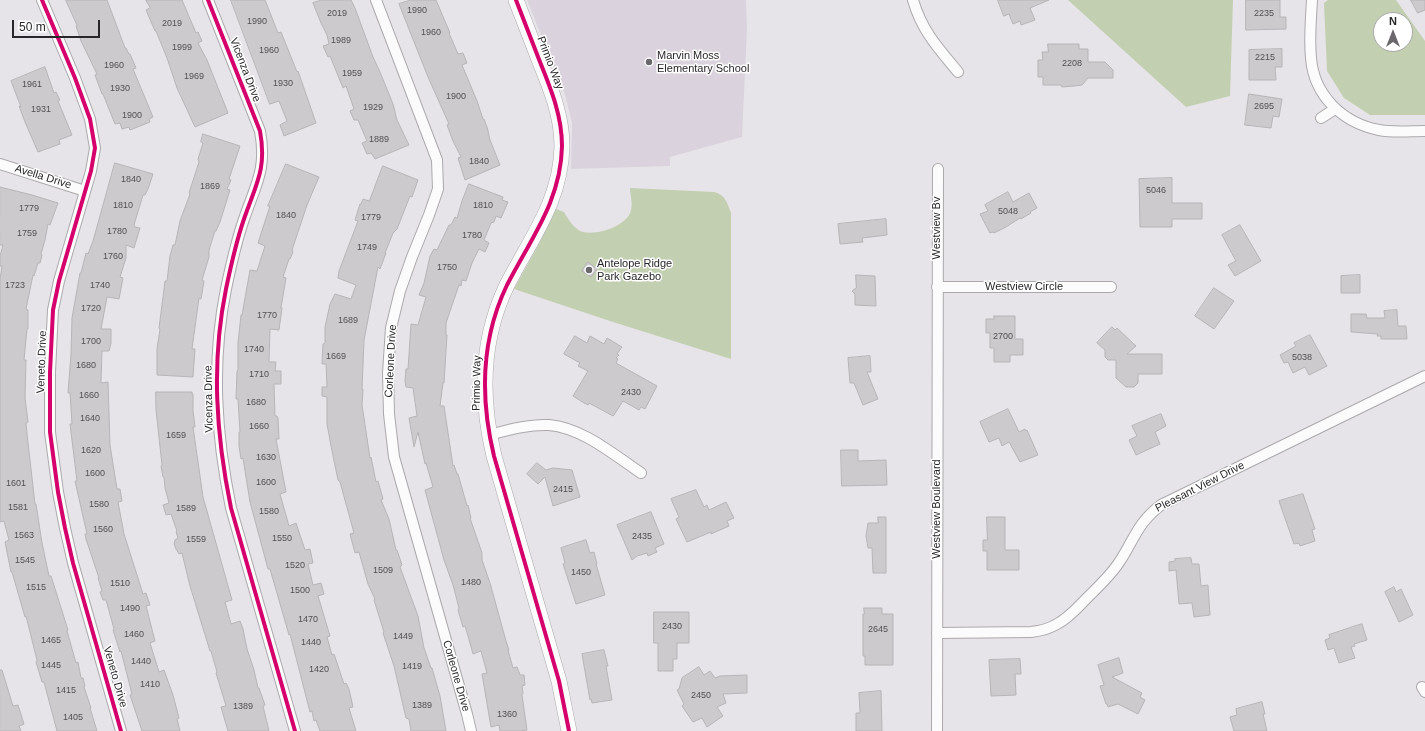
<!DOCTYPE html>
<style>
body{margin:0}
#map{position:relative;width:1425px;height:731px;overflow:hidden;background:#e7e4e9;font-family:Helvetica,sans-serif}
canvas{display:block}
.north{position:absolute;left:1373px;top:12px;width:40px;height:40px;box-sizing:border-box;background:#fff;border:1px solid #a9a8a9;border-radius:50%;rotate:0deg;font-size:11px;font-weight:700;line-height:16px;text-align:center;color:#282629}
.north::after{content:'';display:block;margin:auto;width:14px;height:18px;background:#6b686c;clip-path:polygon(50% 0,100% 100%,50% 72%,0 100%)}
.scale{position:absolute;left:12px;top:20px;width:88px;height:18px;box-sizing:border-box;border:2px solid #282629;border-top:0;padding-left:5px;font-size:12px;line-height:14px;white-space:nowrap;color:#282629;-webkit-text-stroke:3px #fff;paint-order:stroke}
</style>
<div id="map">
<canvas width="1425" height="731"></canvas>
<div class="north">N</div>
<div class="scale">50 m</div>
</div>
<script>
const g = document.querySelector('canvas').getContext('2d');
g.lineJoin = 'round';
function fill(path, color) { g.fillStyle = color; g.fill(path, 'evenodd'); }
function strokePath(path, color, width, dash) { g.strokeStyle = color; g.lineWidth = width; g.lineCap = dash ? 'butt' : 'round'; g.setLineDash(dash || []); g.stroke(path); }
function write(font, color, halo, rows, align = 'center') {
  g.font = font + ' Helvetica,sans-serif'; g.lineWidth = 3; g.setLineDash([]); g.textBaseline = 'middle'; g.strokeStyle = halo; g.fillStyle = color; for (const [text, x, y, turn = 0] of rows) {
    g.save(); g.translate(x, y); g.rotate((+turn || 0) * Math.PI / 180); g.textAlign = isNaN(turn) ? turn : align; if (halo) g.strokeText(text, 0, 0); g.fillText(text, 0, 0); g.restore();
  }
}
const built = new Path2D(`
 M527,0H746L747,30L742,137L670,157V166L571,169L572,123L565,95Z`);
const green = new Path2D(`
 M1068,0H1233L1230,96L1186,107Z
 M1328,0H1396L1425,41V115H1370L1344,98L1327,71L1324,3ZM1381,20H1405V44H1381Z
 M630,188L714,192C726,195 727,203 731,213V359L613,322L514,289L539,244L556,209L564,212C568,219 573,227 580,231C595,237 628,226 631,210C633,203 630,194 630,188Z`);
const building = new Path2D(`
 M66,0H107L125,48H126L129,54H130L136,68L133,69L153,117L149,119L150,122L130,130L129,127L122,129L120,123L115,124L103,94H102L95,75L97,74L81,41L76,26H77Z
 M146,0H182L196,33L198,32L202,41L198,43L207,60L228,113L195,127L177,88L167,58L156,31H155L146,10L150,8Z
 M231,0H265L278,33L281,32L297,72L298,71L316,123L284,136L280,125L287,121L279,101L270,104Z
 M322,0H351L355,8L373,57L380,72L393,104L397,120L409,145L375,159L371,153L367,154L362,143L367,141L358,120H354L350,111L354,109L346,86L343,88L330,56L328,57L323,46L329,44L327,35L321,23L313,3Z
 M411,0H436L450,33H449L458,54L463,53L467,63L462,65L477,101L483,119H484L488,130V131L490,140L500,165L465,180L458,158L461,157L453,141L447,125L449,124L428,77L399,4Z
 M998,0H1049L1030,8L1035,20L1021,25L1020,21L1013,24L1009,14L1004,16Z
 M1246,0H1280V17H1286V29L1246,30Z
 M1411,0H1425V10L1418,13Z
 M1048,44H1079V49H1088V62H1105L1113,70V78H1088L1082,85L1074,86L1062,87L1061,85H1043V77H1038V60H1043L1042,52H1048Z
 M1282,49V67H1275L1276,80H1249V50Z
 M45,67L54,93L56,92L60,100L58,101L72,135L59,140L60,144L38,152L25,122L19,106L21,107L11,81Z
 M1249,94L1282,99L1279,117L1273,116L1271,128L1245,125Z
 M203,134L240,146L229,179L231,180L227,189L230,190L220,222L216,231H215L209,250V257L202,280L204,281L201,299L199,298L192,349H195L193,377L157,375V349L160,329L159,328L165,281H167L170,256L173,245H175L180,221L190,194L189,193L199,162L198,159L203,143L201,142Z
 M115,163L153,174L148,189L145,195H143L134,225L135,227L140,228L134,248L126,245V258L120,277L123,278L119,299L107,297L101,329H111V343L109,351H102L101,383L108,382L110,445L117,489H120L122,501L118,502L124,534L143,594L146,593L150,605L146,606L155,641L150,643L159,672L164,670L173,695L179,718L177,719L180,731H142L130,695L132,694L121,651L120,652L113,630L114,629L106,600H103L100,592L102,591L98,578H99L86,539L85,534H87L75,481H77L70,424H72L70,393H68L71,354L72,318L80,273H81L86,253L88,254L93,241Z
 M286,164L319,177L307,205L292,250L293,252L290,259H289L283,277L286,278L281,308H282L279,330L270,329L269,362H276L275,371H281V384H274L275,416H277L278,418L279,439H276L286,492L280,494L289,526L296,523L305,550L310,549L313,563L308,564L313,585L321,583L324,594L318,596L330,636L327,637L332,655L334,654L344,684L346,683L349,689L353,707L349,708L356,731H320L316,720L314,721L312,711L310,712L290,634L289,635L270,569H268L250,502L243,458L241,459L239,446V432H240L238,399H236L237,371L238,370V343L241,315H242L250,270L257,271L265,246L258,243L270,206H268Z
 M383,166L418,180L412,197L410,196L397,229L393,233L385,253H386L380,269L378,267L364,340L362,389H363L362,405L370,458L371,457L376,482L378,481L383,499L381,500L389,519L396,550H397L402,565L400,567L418,616L424,648L431,668H432L440,696L446,731H411L409,719L406,718L394,666L383,633L384,632L374,600L375,599L368,584L359,552L355,553L350,534L354,533L340,482L338,480L331,446L327,424V397L322,396V387H327L326,364H322L323,344L325,343V327L330,304L335,294L351,299L356,285L338,278L339,271L358,221L355,220L360,204H361L363,199L369,201Z
 M1172,178V203H1202V219H1172V227H1140L1139,179Z
 M469,184L503,197L502,200L508,202L501,218L496,216L494,222L491,223L484,240L489,243L485,252L479,249L472,263L466,281L462,280L461,286L459,285L446,323V335H447L444,383H443L440,406H444L453,466L454,465L457,474H458L467,506L468,505L471,518H470L482,553V560L490,583L506,641L509,650H508L513,668L517,667L520,675H524L525,685L522,686L523,693L522,695L527,730L521,731H500L499,725L491,727L482,674L487,673L481,651L473,654L468,636L465,626L463,627L458,610L459,608L453,585L444,560L425,490L433,487L426,463L425,464L418,432L414,447L409,418L417,416L413,388L406,387L405,381L406,369H408L411,324L418,325L426,297L419,295L424,283L430,256L434,249L437,250L449,225H451L455,217L457,218L462,201Z
 M0,187L32,195L58,203L50,225L48,224L45,240L41,254L42,255L40,263H38L34,276L33,275L26,309L28,310V329H27L24,360H26L25,398L28,422L26,423L27,434L35,504H36L42,543L49,576H51L68,630L67,631L76,663L78,662L81,678H83L85,686L84,687L91,708H90L97,731H57L44,682H42L36,662L37,660L26,616L25,617L12,572H11L5,542L9,540L4,521L0,522V279L2,266H0V256L3,245H0Z
 M1008,192L1013,202L1029,193L1037,208L1030,212L1031,213L1021,219L1020,218L1006,227L994,233L993,232L990,233L980,214L988,211L985,205Z
 M886,219L887,235L862,238L863,242L840,244L838,224Z
 M1240,225L1261,261L1235,276L1228,265L1236,261L1222,235Z
 M588,262L597,269L591,277L582,271Z
 M856,275L875,276L876,306L855,305V294L852,291L856,288Z
 M1360,275V293H1341V276Z
 M1214,288L1234,301L1214,329L1195,316Z
 M1397,310L1398,326H1406L1407,339H1381V336H1377L1378,334L1351,332V314H1366L1367,318H1385L1384,311Z
 M994,316H1015V339H1023V355H1010V362H994V348H990V333H986V319H994Z
 M1112,327L1115,330L1117,328L1136,346L1127,354H1162V374H1138V383L1134,387H1126L1116,378V360H1108L1105,357V350L1097,343Z
 M1310,335L1327,366L1309,375L1305,367L1293,373L1288,362L1284,363L1280,355L1296,346L1294,343Z
 M575,336L587,343L590,336L604,344L607,338L622,347L617,354L619,355L616,358L618,359L616,363L657,386L645,409L641,407L639,410L623,401L614,415L613,416L589,403L588,405L584,403L573,396L588,371L578,366L580,363L564,354Z
 M870,356L871,372H867L878,399L863,405L854,383H850L848,358Z
 M156,392H192V394H193V411L195,427H193L203,497L232,600L225,602L231,624L240,621L243,629L247,649L254,670L258,688H259L265,705L263,706L269,731H228L221,707L226,706L216,673L217,672L211,651H210L190,586L182,553L179,554L176,549L174,544L175,540L178,538L176,532L177,531L171,514L166,515L163,505L169,503L165,488L164,477H163L161,466L162,465L156,410Z
 M1008,409L1019,432L1025,429L1026,431L1027,430L1038,455L1020,462L1009,442L1002,446L999,438L989,442L980,422Z
 M1161,414L1166,426L1155,432L1160,444L1136,455L1129,440L1137,436L1132,426Z
 M841,450H858V461L886,460L887,485L842,486Z
 M537,463L546,470L553,468L572,470L580,497L553,506L545,477L538,484L527,474Z
 M696,490L704,507L707,505L709,510L726,502L734,518L727,521L729,526L711,534V532L687,542L676,519L679,517L671,499Z
 M1303,494L1315,529L1312,530L1315,541L1300,546L1299,543L1294,544L1279,501Z
 M651,512L664,544L655,548L657,552L648,556L647,553L637,556L632,560L617,525Z
 M878,517H886V573H873L872,548H868L866,536L868,523H878Z
 M987,517H1005V550H1019V570H987V551H983V540H987Z
 M586,540L590,553L594,552L597,564H596L605,595L576,604L563,564L565,563L561,548Z
 M1191,558L1192,564H1199L1201,586L1208,585L1210,615L1194,617L1192,603L1179,604L1176,570L1169,571V562L1175,561V559Z
 M1394,587L1396,592L1401,589L1413,615L1399,622L1385,592Z
 M864,608H882V614H893V665H865V656H863V614H864Z
 M654,612H689V643H677V659H673V671H658V643H654Z
 M1362,624L1367,640L1354,644L1355,646L1351,647L1355,658L1339,663L1334,648L1328,650L1325,640L1330,638L1329,635Z
 M604,650L608,666H606L612,700L592,703L591,699L590,700L582,654Z
 M1119,658L1123,673L1112,677L1142,693L1140,697L1145,700L1138,714L1118,704L1108,707L1107,704H1106L1100,686L1104,685L1098,665Z
 M1020,659L1021,674H1015L1016,695L991,696L989,660Z
 M699,667L704,675L710,671L715,678L720,676L747,675V693L723,694L726,703L717,707L723,716L707,727L702,718L693,722L682,706L684,704L677,690L679,689L682,678Z
 M0,670H2L13,706L18,705L24,724L19,726L21,731H0Z
 M881,691L882,731H856V713H860L859,693Z
 M1262,702L1265,714H1263L1267,731H1234L1230,717L1237,715L1236,709Z`);
const street = new Path2D(`
 M42,0L75,78L90,119L95,148L91,171L59,281L53,310L50,372V432L58,492L65,528L73,563L121,731
 M208,0L260,131C267,169 256,184 244,219C236,242 231,265 226,289C211,363 216,435 231,508L295,731
 M376,0L437,160L438,189L429,215L412,257L400,291L391,328L388,373L389,414L394,457L467,714L471,731
 M913,0C922,31 938,48 958,72
 M1312,0C1311,19 1309,39 1311,58C1314,96 1343,123 1379,130C1394,133 1410,131 1425,131
 M1321,118L1335,109
 M0,164L85,191
 M937,287H1111
 M489,435C508,430 529,424 549,425C583,428 614,455 641,473
 M937,633L1031,632C1040,631 1049,629 1057,624C1069,618 1078,607 1087,598C1098,587 1109,577 1118,564C1134,541 1136,524 1161,505L1425,376
 M1422,687L1425,692
 M937,731L938,169`);
const secondary = new Path2D(`
 M516,0C524,21 532,41 540,62C551,89 562,116 562,146C561,201 531,238 507,285C481,339 480,398 494,456L559,681L569,731`);
const cycleway = new Path2D(`
 M42,0L75,78L90,119L95,148L91,171L59,281L53,310L50,372V432L58,492L65,528L73,563L121,731
 M208,0L260,131C267,169 256,184 244,219C236,242 231,265 226,289C211,363 216,435 231,508L295,731
 M516,0C524,21 532,41 540,62C551,89 562,116 562,146C561,201 531,238 507,285C481,339 480,398 494,456L559,681L569,731`);
const markers = [
 [649,62,4,"#6b686c"],
 [589,270,4,"#6b686c"]
];
const numberNames = [
 ["1990",417,11],
 ["2019",337,14],
 ["2235",1264,14],
 ["1990",257,22],
 ["2019",172,24],
 ["1960",431,33],
 ["1989",341,41],
 ["1999",182,48],
 ["1960",269,51],
 ["2215",1265,58],
 ["2208",1072,64],
 ["1960",114,66],
 ["1959",352,74],
 ["1969",194,77],
 ["1930",283,84],
 ["1961",32,85],
 ["1930",120,89],
 ["1900",456,97],
 ["2695",1264,107],
 ["1929",373,108],
 ["1931",41,110],
 ["1900",132,116],
 ["1889",379,140],
 ["1840",479,162],
 ["1840",131,180],
 ["1869",210,187],
 ["5046",1156,191],
 ["1810",123,206],
 ["1810",483,206],
 ["1779",29,209],
 ["5048",1008,212],
 ["1840",286,216],
 ["1779",371,218],
 ["1780",117,232],
 ["1759",27,234],
 ["1780",472,236],
 ["1749",367,248],
 ["1760",113,257],
 ["1750",447,268],
 ["1723",15,286],
 ["1740",100,286],
 ["1720",91,309],
 ["1770",267,316],
 ["1689",348,321],
 ["2700",1003,337],
 ["1700",91,342],
 ["1740",254,350],
 ["1669",336,357],
 ["5038",1302,358],
 ["1680",86,366],
 ["1710",259,375],
 ["2430",631,393],
 ["1660",89,396],
 ["1680",256,403],
 ["1640",90,419],
 ["1660",259,427],
 ["1659",176,436],
 ["1620",91,451],
 ["1630",266,458],
 ["1600",95,474],
 ["1600",266,483],
 ["1601",16,484],
 ["2415",563,490],
 ["1580",99,505],
 ["1581",18,508],
 ["1589",186,509],
 ["1580",269,512],
 ["1560",103,530],
 ["1563",24,536],
 ["2435",642,537],
 ["1550",282,539],
 ["1559",196,540],
 ["1545",25,561],
 ["1520",295,566],
 ["1509",383,571],
 ["1450",581,573],
 ["1480",471,583],
 ["1510",120,584],
 ["1515",36,588],
 ["1500",300,591],
 ["1490",130,609],
 ["1470",308,620],
 ["2430",672,627],
 ["2645",878,630],
 ["1460",134,635],
 ["1449",403,637],
 ["1465",51,641],
 ["1440",311,643],
 ["1440",141,662],
 ["1445",51,666],
 ["1419",412,667],
 ["1420",319,670],
 ["1410",150,685],
 ["1415",66,691],
 ["2450",701,696],
 ["1389",422,706],
 ["1389",243,707],
 ["1360",507,715],
 ["1405",73,718]
];
const poiNames = [
 ["Marvin Moss",657,56],
 ["Elementary School",657,69],
 ["Antelope Ridge",597,264],
 ["Park Gazebo",597,277]
];
const streetNames = [
 ["Primio Way",550,63,69],
 ["Vicenza Drive",245,70,69],
 ["Avella Drive",43,177,17],
 ["Westview Bv",937,228,-90],
 ["Westview Circle",1024,287],
 ["Corleone Drive",391,361,-87],
 ["Veneto Drive",42,362,-88],
 ["Primio Way",477,383,-89],
 ["Vicenza Drive",209,399,-91],
 ["Pleasant View Drive",1200,487,-27],
 ["Westview Boulevard",937,509,-90],
 ["Corleone Drive",456,676,74],
 ["Veneto Drive",115,677,74]
];
fill(built, '#dad3dd');
fill(green, '#c2cfb0');
fill(building, '#cdcace');
strokePath(building, '#b7b4b7', 1);
strokePath(street, '#aba9ac', 12);
strokePath(secondary, '#aba9ac', 16);
strokePath(street, '#fbfbfc', 10);
strokePath(secondary, '#fbfbfc', 15);
strokePath(cycleway, '#d6006c', 4);
for (const [x, y, r, color] of markers) { const dot = new Path2D(); dot.arc(x, y, r, 0, 2 * Math.PI); g.fillStyle = color; g.fill(dot); strokePath(dot, '#fff', 1.5); }
write('9px', '#514f52', null, numberNames);
write('11px', '#282629', '#fff', poiNames, 'left');
write('11px', '#282629', '#fff', streetNames);
</script>
